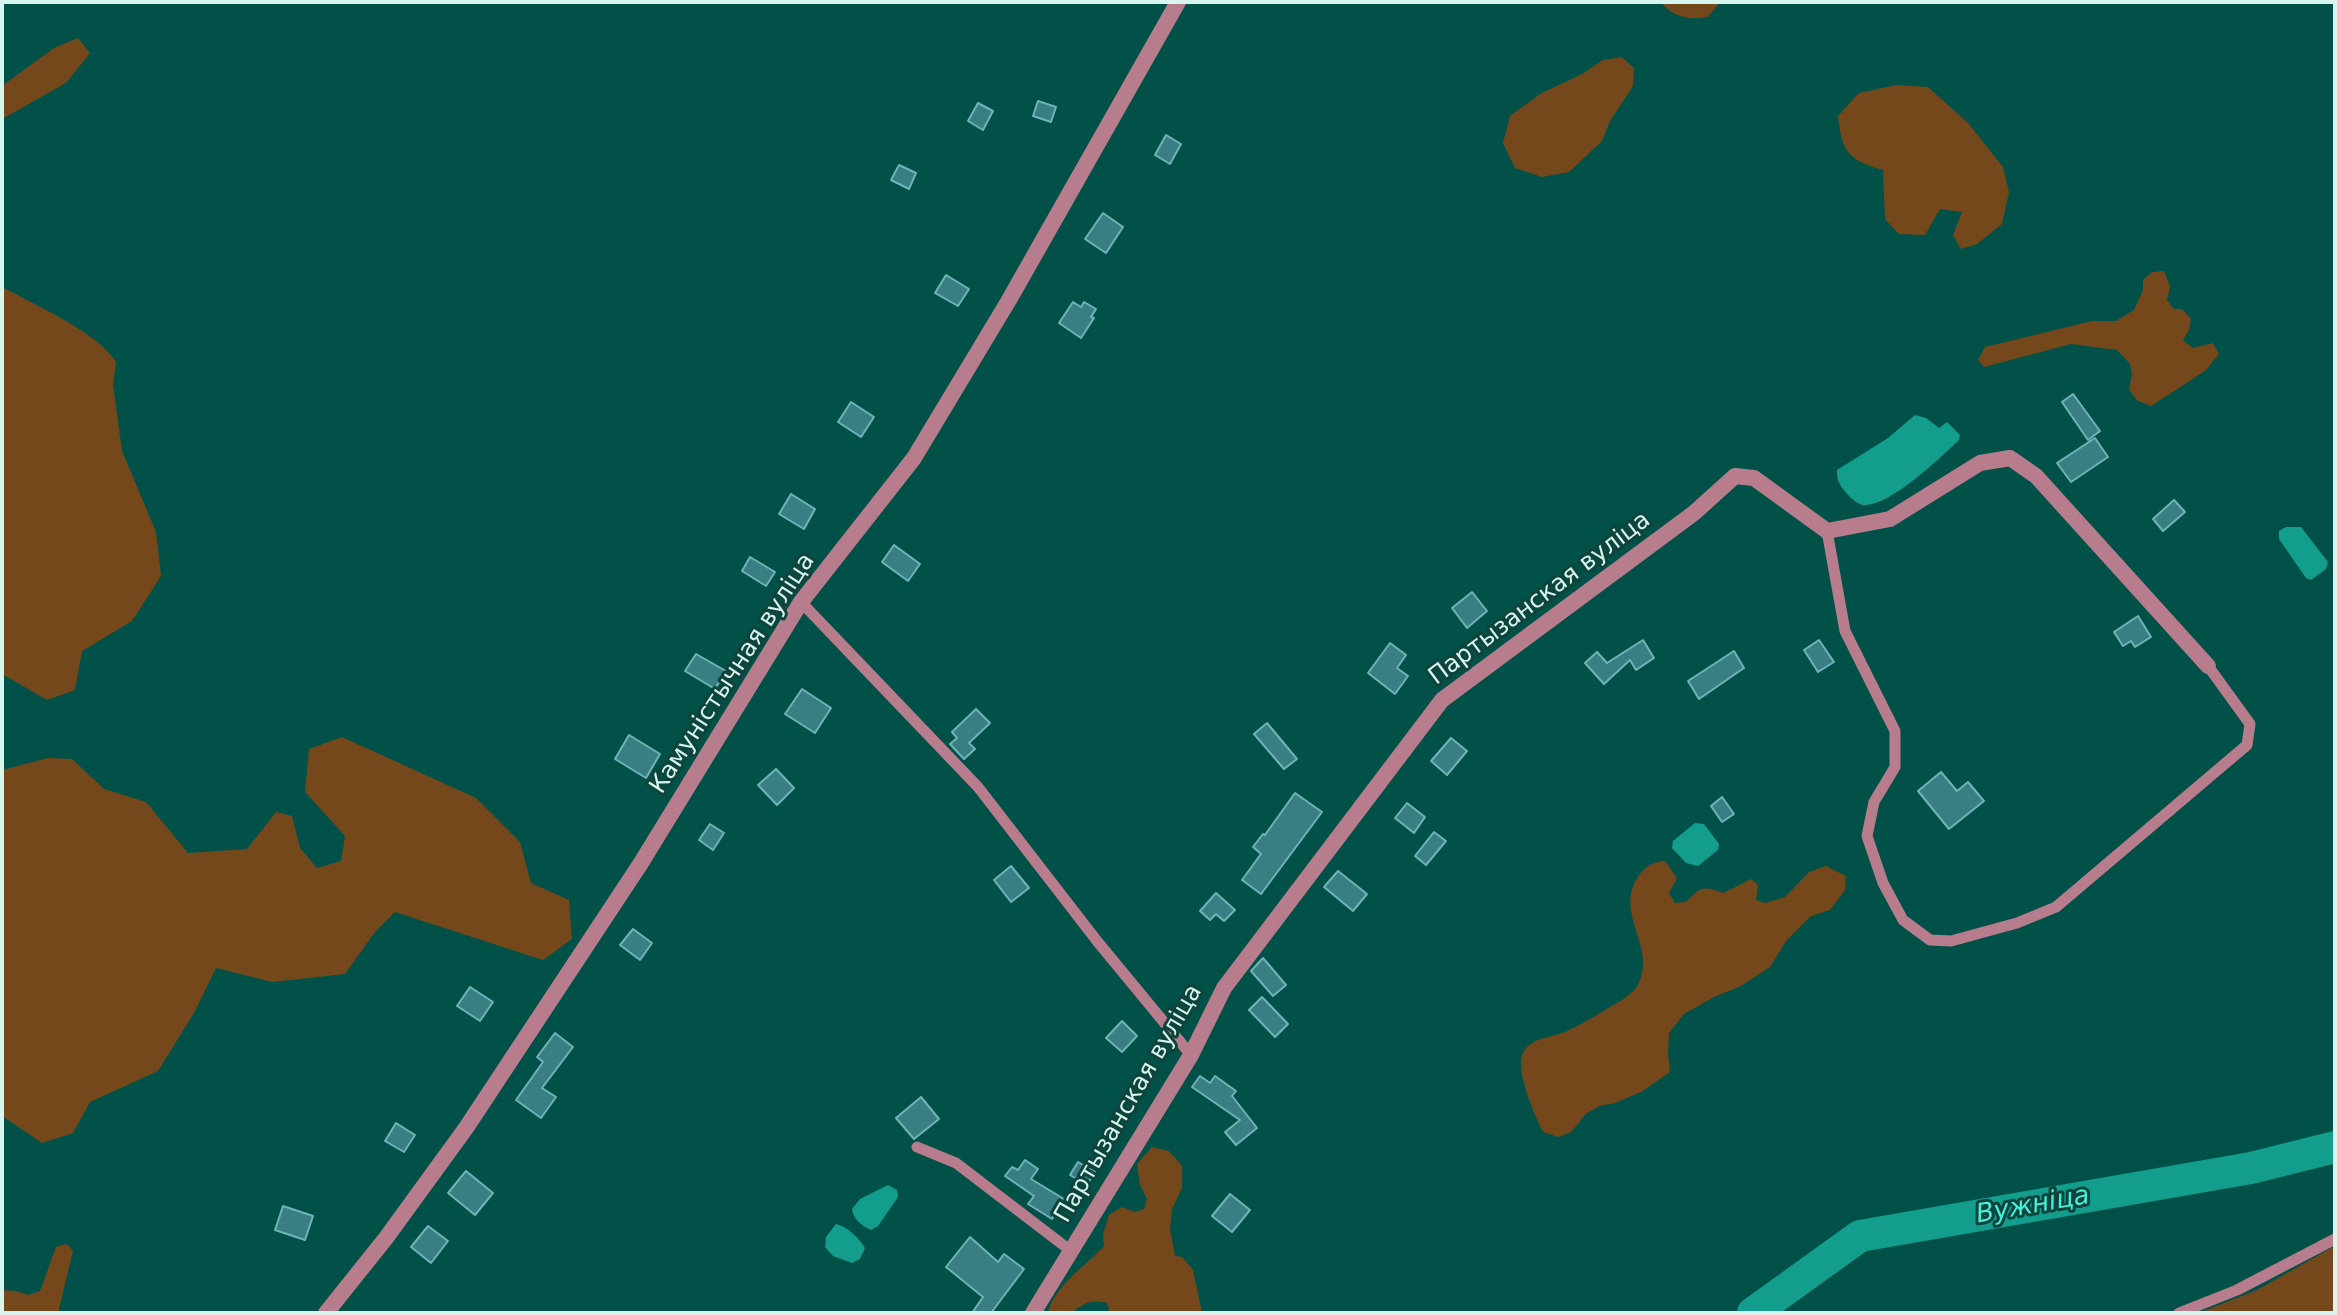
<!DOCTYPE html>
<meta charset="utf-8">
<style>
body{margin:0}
#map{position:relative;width:2337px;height:1315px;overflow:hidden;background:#025148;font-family:"DejaVu Sans",sans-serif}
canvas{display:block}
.frame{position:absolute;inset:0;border:4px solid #d6f6ef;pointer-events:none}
</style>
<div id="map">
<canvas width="2337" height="1315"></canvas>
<div class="frame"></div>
</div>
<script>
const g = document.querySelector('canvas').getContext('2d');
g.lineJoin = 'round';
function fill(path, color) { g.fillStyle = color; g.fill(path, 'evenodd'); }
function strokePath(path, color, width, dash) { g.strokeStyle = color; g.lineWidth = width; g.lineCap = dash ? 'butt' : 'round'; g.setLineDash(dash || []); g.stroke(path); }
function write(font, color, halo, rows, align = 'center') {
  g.font = font + ' "DejaVu Sans",sans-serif'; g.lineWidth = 6; g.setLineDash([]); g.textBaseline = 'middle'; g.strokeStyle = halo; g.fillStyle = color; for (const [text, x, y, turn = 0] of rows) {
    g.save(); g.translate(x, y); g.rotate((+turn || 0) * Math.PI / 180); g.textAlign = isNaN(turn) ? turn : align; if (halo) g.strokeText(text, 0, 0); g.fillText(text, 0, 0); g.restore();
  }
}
const green = new Path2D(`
 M1661,2H1720L1708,17C1691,20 1672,18 1661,2Z
 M78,38L90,53L66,83L2,119V86L54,48Z
 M1622,57L1634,68L1633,86L1610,121L1602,141L1569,172L1542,177L1515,168L1503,143L1510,116L1540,94L1582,74L1603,60Z
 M1897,85L1928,87L1968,123L2003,167L2009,192L2002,224L1977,244L1961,249L1953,235L1962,212L1940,209L1925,235L1899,234L1885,219L1883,170C1848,160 1842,152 1838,116L1859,93Z
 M2164,271L2170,286L2167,300L2174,309H2182L2191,319L2189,330L2183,340L2193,348L2213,343L2219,354L2205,371L2151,406L2138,401L2129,390L2132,374L2130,364L2117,350L2071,344L1984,367L1978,360L1985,347L2092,321H2116L2134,310L2143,290V280L2152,272Z
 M2,287C35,305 96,331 116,362L113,385L122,451L156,532L161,576L132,621L82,651L75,690L47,700L2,674Z
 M342,737L476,798L520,842L531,883L569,900L572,939L543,960L395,912L375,932L345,974L272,982L216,968L194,1013L158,1071L90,1102L73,1133L42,1143L2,1116V770L48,758L72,759L104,789L146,802L188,853L247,849L276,812L292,816L300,848L317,868L341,861L345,836L305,792L309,749Z
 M1665,861L1677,878L1669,893L1675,903L1686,902C1701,887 1702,885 1723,893L1751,879L1758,885L1756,900L1765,903L1785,897L1809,872L1826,866L1846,876L1845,890L1830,910L1811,916L1786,941L1770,967L1741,986L1714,997L1684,1014L1669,1033L1668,1053L1670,1072L1641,1092L1615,1103L1599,1106L1586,1114L1571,1132L1558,1137L1543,1132C1535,1116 1513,1067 1524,1051C1534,1036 1553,1038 1567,1031C1582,1024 1596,1016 1610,1007C1619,1002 1633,994 1638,985C1657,948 1616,916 1636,880C1643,868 1651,862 1665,861Z
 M1152,1147L1169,1151L1182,1166V1188L1172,1209L1170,1229L1175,1256L1182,1257L1193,1270L1202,1313H1110L1107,1303C1092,1299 1083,1303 1071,1313H1048C1054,1286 1086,1266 1104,1246L1103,1234L1109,1215L1122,1207L1135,1212L1144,1209L1147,1199L1140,1185L1137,1164Z
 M67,1244L73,1251L58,1313H2V1290L16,1291L28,1295L40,1291L56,1247Z
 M2335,1246V1313H2199L2257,1290Z`);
const water = new Path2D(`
 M1915,415L1926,418L1939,428L1947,422L1960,435L1959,440C1940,458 1892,504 1866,505C1860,506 1855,501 1850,497C1842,488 1836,482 1837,470L1888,438Z
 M2286,527H2301L2328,562L2326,569L2311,580L2306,578L2279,539V531Z
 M1695,823L1704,824L1719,844L1718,850L1698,866L1686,863L1672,848L1673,841Z
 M888,1185L897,1190L898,1197L878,1226L871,1230C862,1226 853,1219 852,1209L860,1199Z
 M836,1224C848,1227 859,1238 865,1248L860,1259L852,1263L833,1256L825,1247L826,1237Z`);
const river = new Path2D(`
 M1753,1313L1860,1236L2251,1168L2335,1147`);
const building = new Path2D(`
 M1038,101L1056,107L1051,122L1033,116Z
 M978,103L993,111L983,130L968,121Z
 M1166,135L1181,144L1170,164L1155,155Z
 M899,165L916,173L909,189L891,180Z
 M1103,213L1123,227L1106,253L1085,239Z
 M946,275L969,289L958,306L935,293Z
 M1073,302L1081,307L1084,302L1096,309L1091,317L1094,318L1081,338L1059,323Z
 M2073,394L2100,431L2088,440L2062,402Z
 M851,402L874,417L861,437L838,422Z
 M2095,438L2108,457L2071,482L2057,463Z
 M791,494L815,509L804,529L779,514Z
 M2174,500L2185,512L2163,531L2153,519Z
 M894,545L920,564L908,581L882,562Z
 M750,557L775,572L766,586L742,571Z
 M1472,592L1487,611L1467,628L1452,608Z
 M2138,616L2151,637L2135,647L2131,641L2123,646L2114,632Z
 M1643,640L1654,658L1636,670L1630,660L1604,684L1585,663L1597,652L1607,663Z
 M1819,640L1834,662L1818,672L1804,650Z
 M1390,643L1406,655L1397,668L1408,676L1395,694L1368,673Z
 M1734,651L1744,668L1699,699L1688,681Z
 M696,654L726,671L715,689L685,671Z
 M802,689L831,708L815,733L785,714Z
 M976,709L990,723L969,743L975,749L964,759L950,744L957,738L952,732Z
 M1267,723L1297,759L1284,769L1254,734Z
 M629,735L660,754L646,778L615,759Z
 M1451,738L1467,751L1447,775L1431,761Z
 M776,769L794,788L777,805L758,785Z
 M1941,772L1957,791L1968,782L1984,801L1949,829L1918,791Z
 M1295,793L1322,812L1261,894L1242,880L1261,854L1253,847L1263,834L1265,835Z
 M1722,797L1734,814L1722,822L1711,806Z
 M1407,803L1425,817L1414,833L1395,818Z
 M710,824L724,833L713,850L699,840Z
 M1434,832L1446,841L1426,865L1415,856Z
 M1011,866L1029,888L1011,902L994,880Z
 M1338,871L1367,894L1353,911L1324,887Z
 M1216,893L1235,910L1224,921L1216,914L1210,920L1200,911Z
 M633,929L652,943L640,960L620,945Z
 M1263,958L1286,985L1273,996L1251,971Z
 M470,987L493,1002L480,1021L457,1006Z
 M1262,997L1288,1024L1275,1037L1249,1010Z
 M1122,1021L1137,1036L1122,1052L1106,1038Z
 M555,1033L573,1047L542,1088L556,1097L541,1118L516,1100L543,1062L537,1057Z
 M1200,1076L1210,1083L1215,1076L1236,1091L1232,1096L1257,1128L1236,1145L1225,1132L1240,1120L1192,1087Z
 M921,1097L939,1119L914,1139L896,1118Z
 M396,1123L415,1135L404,1152L385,1141Z
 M1025,1160L1038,1169L1031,1179L1064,1199L1052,1219L1028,1204L1034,1196L1005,1176L1012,1167L1018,1170Z
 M1078,1162L1095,1172L1087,1185L1070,1175Z
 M466,1171L493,1193L475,1215L448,1193Z
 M1230,1194L1250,1210L1232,1232L1212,1216Z
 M283,1206L313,1216L305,1240L275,1230Z
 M428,1226L448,1241L431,1263L411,1247Z
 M970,1237L998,1262L1004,1254L1024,1269L991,1313H972L983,1297L946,1267Z`);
const lane = new Path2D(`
 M1827,531L1845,631L1895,731V767L1874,802L1867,836L1883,883L1903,920L1930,940L1951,941L2017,923L2056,907L2247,745L2250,724L2208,666
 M801,602L978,787L1097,941L1191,1055
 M917,1147L956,1163L1071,1251
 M2179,1313L2237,1290L2335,1239`);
const street = new Path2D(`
 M326,1313L386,1238L466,1128L641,863L801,602L914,458L1009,300L1178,2
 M1033,1313L1191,1055L1224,988L1442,700L1694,513L1735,476L1754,478L1827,531L1890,519L1980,463L2010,458L2036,476L2208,666`);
const streetNames = [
 ["Партызанская вуліца",1540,599,-37],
 ["Камуністычная вуліца",733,674,-57],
 ["Партызанская вуліца",1129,1104,-60]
];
const waterNames = [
 ["Вужніца",2033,1206,-10]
];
fill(green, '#75481b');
fill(water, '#139d8d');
strokePath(river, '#139d8d', 32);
fill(building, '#397e83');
strokePath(building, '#6fb3b8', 2);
strokePath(lane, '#b87d8c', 11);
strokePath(street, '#b87d8c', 16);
write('24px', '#d6f6ef', '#0f443d', streetNames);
write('italic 26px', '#45efd8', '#0f443d', waterNames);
</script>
